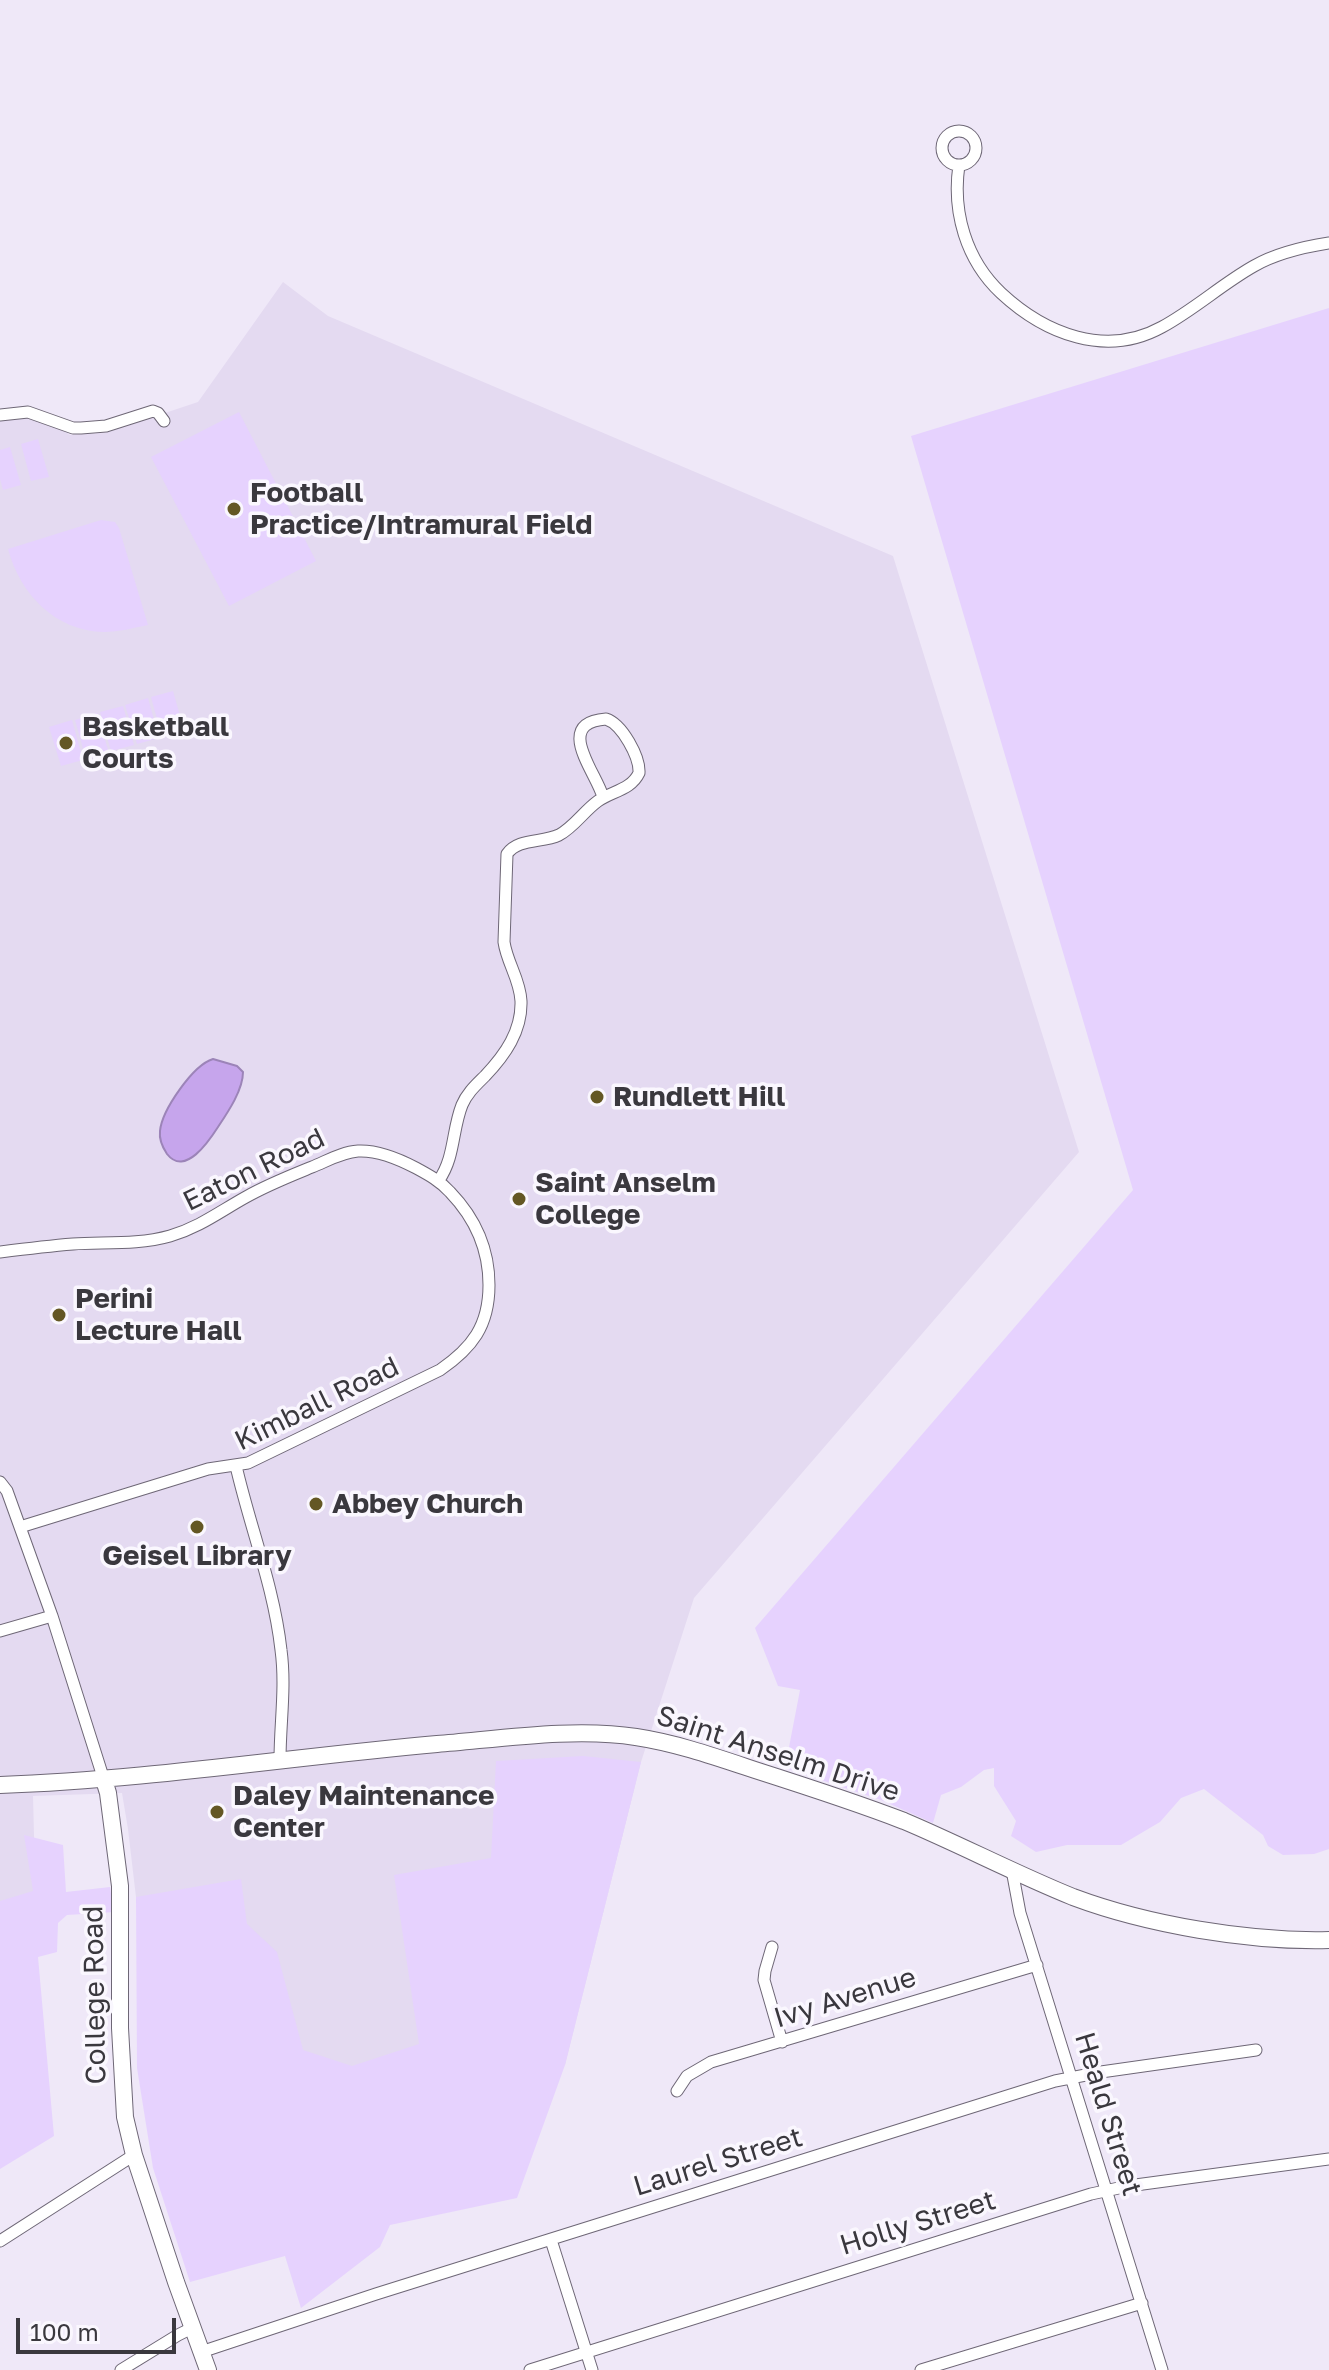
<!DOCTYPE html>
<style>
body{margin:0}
#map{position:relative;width:1329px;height:2370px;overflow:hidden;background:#efe8f8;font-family:"Golos Text",sans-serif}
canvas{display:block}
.scale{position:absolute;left:16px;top:2318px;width:160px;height:36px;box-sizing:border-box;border:4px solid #3a383e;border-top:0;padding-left:10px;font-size:24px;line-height:28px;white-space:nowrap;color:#3a383e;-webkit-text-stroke:6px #faf7fe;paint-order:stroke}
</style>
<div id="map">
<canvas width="1329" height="2370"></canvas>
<div class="scale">100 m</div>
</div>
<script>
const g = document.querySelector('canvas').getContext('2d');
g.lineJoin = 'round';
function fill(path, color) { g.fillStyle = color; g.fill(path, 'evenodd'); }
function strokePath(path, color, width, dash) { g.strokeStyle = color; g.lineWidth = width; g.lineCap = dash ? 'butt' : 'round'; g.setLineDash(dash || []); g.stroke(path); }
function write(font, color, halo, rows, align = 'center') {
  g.font = font + ' "Golos Text",sans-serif'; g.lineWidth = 7; g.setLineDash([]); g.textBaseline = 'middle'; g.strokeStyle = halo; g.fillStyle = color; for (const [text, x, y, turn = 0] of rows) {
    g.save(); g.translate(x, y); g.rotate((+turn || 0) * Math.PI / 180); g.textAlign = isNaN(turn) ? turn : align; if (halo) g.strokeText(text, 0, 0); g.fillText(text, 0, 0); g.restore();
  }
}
const built = new Path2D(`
 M283,282L328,316L893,556L1079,1152L694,1598L641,1762L565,2065L151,2084L136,1897L128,1829L122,1793L33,1796L37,1952L0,1964V421L29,417L49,421L70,435L105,433L198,402Z`);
const green = new Path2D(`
 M1329,308V1849L1314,1854L1283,1855L1268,1846L1263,1835L1204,1789L1181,1798L1160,1822L1121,1845H1067L1036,1852L1011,1836L1016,1821L994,1786V1768L984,1770L961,1787L941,1795L933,1823L881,1800L785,1768L800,1690L778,1686L755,1628L1133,1190L911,436Z
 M239,412L316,561L229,606L151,457Z
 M38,439L49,477L31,481L21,444Z
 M10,447L21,485L3,490L0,479V450Z
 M101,520L115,522L119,528L148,625C133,628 119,632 104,632C55,631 20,594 8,549Z
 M173,691L184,730L162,737L151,697Z
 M148,698L159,738L137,744L125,705Z
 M123,706L134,745L111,751L100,712Z
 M97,713L109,753L86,759L75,720Z
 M72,720L83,760L61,766L49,727Z
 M583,1756L641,1762L565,2065L517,2198L390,2225L380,2247L301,2308L285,2256L190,2282L153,2168L137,2068L136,1897L241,1879L247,1924L277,1952L303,2050L352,2066L419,2044L394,1875L491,1858L496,1761Z
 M24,1835L63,1845L66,1892L110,1887L114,1912L67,1915L58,1923L57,1952L38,1957L54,2136L0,2169V1901L33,1891Z`);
const water = new Path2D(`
 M213,1059L237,1066L243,1072C243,1090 228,1112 218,1127C209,1141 185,1177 167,1154C163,1148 159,1139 160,1131C162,1110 193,1065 213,1059Z`);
const street = new Path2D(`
 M942 148a17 17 0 1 1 34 0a17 17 0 1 1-34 0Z
 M959,165C952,212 966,260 1001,293C1045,334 1106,358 1162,327C1195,309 1222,284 1254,266C1277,253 1303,247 1329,243
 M0,415L28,412L73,428H81L106,426L153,411L158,413L164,421
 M439,1180C455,1157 452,1130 462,1105C467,1093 476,1085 485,1076C505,1055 522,1031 521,1001C520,979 507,963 504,942L507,854C518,838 542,843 559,835C574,827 584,811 598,801C612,791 631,790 639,773C640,757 622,724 606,719C553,723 596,772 603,797
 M0,1252C24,1249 49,1246 73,1244C105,1242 138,1245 170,1236C200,1227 219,1212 246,1197C267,1185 290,1176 312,1167C327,1161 342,1152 358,1151C378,1150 399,1159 416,1168C429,1175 440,1181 450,1192C475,1218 489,1249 489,1285C489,1326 472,1348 440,1370L248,1463L208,1469L20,1527
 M236,1466C250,1527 274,1587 281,1650C286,1687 280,1723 280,1760
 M0,1482L7,1491L52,1616L104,1780
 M0,1631L52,1616
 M1012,1870L1020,1913L1162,2370
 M772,1947L765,1971L764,1980L782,2042
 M677,2091L687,2076L711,2062L1037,1965
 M551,2240L592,2370
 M0,2241L134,2155
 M201,2352L376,2294L1055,2081L1101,2072L1256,2050
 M121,2370L178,2335L192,2328
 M530,2370L1091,2194L1128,2186L1329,2159
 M921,2370L1142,2303`);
const secondary = new Path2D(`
 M104,1780L108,1793L120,1886V2028L125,2117L134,2155L176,2282L208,2370
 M0,1785C146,1780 291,1757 437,1744C499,1739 575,1727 636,1737C676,1743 716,1757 755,1770C805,1786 855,1802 904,1821C961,1845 1016,1874 1073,1897C1148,1925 1249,1942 1329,1940`);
const markers = [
 [234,509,8,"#645724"],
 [66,743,8,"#645724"],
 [597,1097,8,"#645724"],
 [519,1199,8,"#645724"],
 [59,1315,8,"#645724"],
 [316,1504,8,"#645724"],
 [197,1527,8,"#645724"],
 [217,1812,8,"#645724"]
];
const poiNames = [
 ["Football",250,493],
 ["Practice/Intramural Field",250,525],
 ["Basketball",82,727],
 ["Courts",82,759],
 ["Rundlett Hill",613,1097],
 ["Saint Anselm",535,1183],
 ["College",535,1215],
 ["Perini",75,1299],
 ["Lecture Hall",75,1331],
 ["Abbey Church",332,1504],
 ["Geisel Library",197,1556,"center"],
 ["Daley Maintenance",233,1796],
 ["Center",233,1828]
];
const streetNames = [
 ["Eaton Road",254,1170,-26],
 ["Kimball Road",317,1404,-26],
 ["Saint Anselm Drive",778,1754,18],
 ["College Road",95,1995,-91],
 ["Ivy Avenue",845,1998,-17],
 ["Heald Street",1108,2114,73],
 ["Laurel Street",718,2162,-17],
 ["Holly Street",918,2223,-17]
];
fill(built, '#e4daf1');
fill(green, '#e6d2fe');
fill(water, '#c6a5ec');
strokePath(water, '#9c84b8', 2);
strokePath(street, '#6e6776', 13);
strokePath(secondary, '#6e6776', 18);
strokePath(street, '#fff', 11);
strokePath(secondary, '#fff', 16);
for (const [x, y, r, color] of markers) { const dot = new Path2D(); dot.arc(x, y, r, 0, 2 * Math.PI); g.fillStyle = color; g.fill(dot); strokePath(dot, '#faf7fe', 3); }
write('bold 28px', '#3a383e', '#faf7fe', poiNames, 'left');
write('28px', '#3a383e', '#faf7fe', streetNames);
</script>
